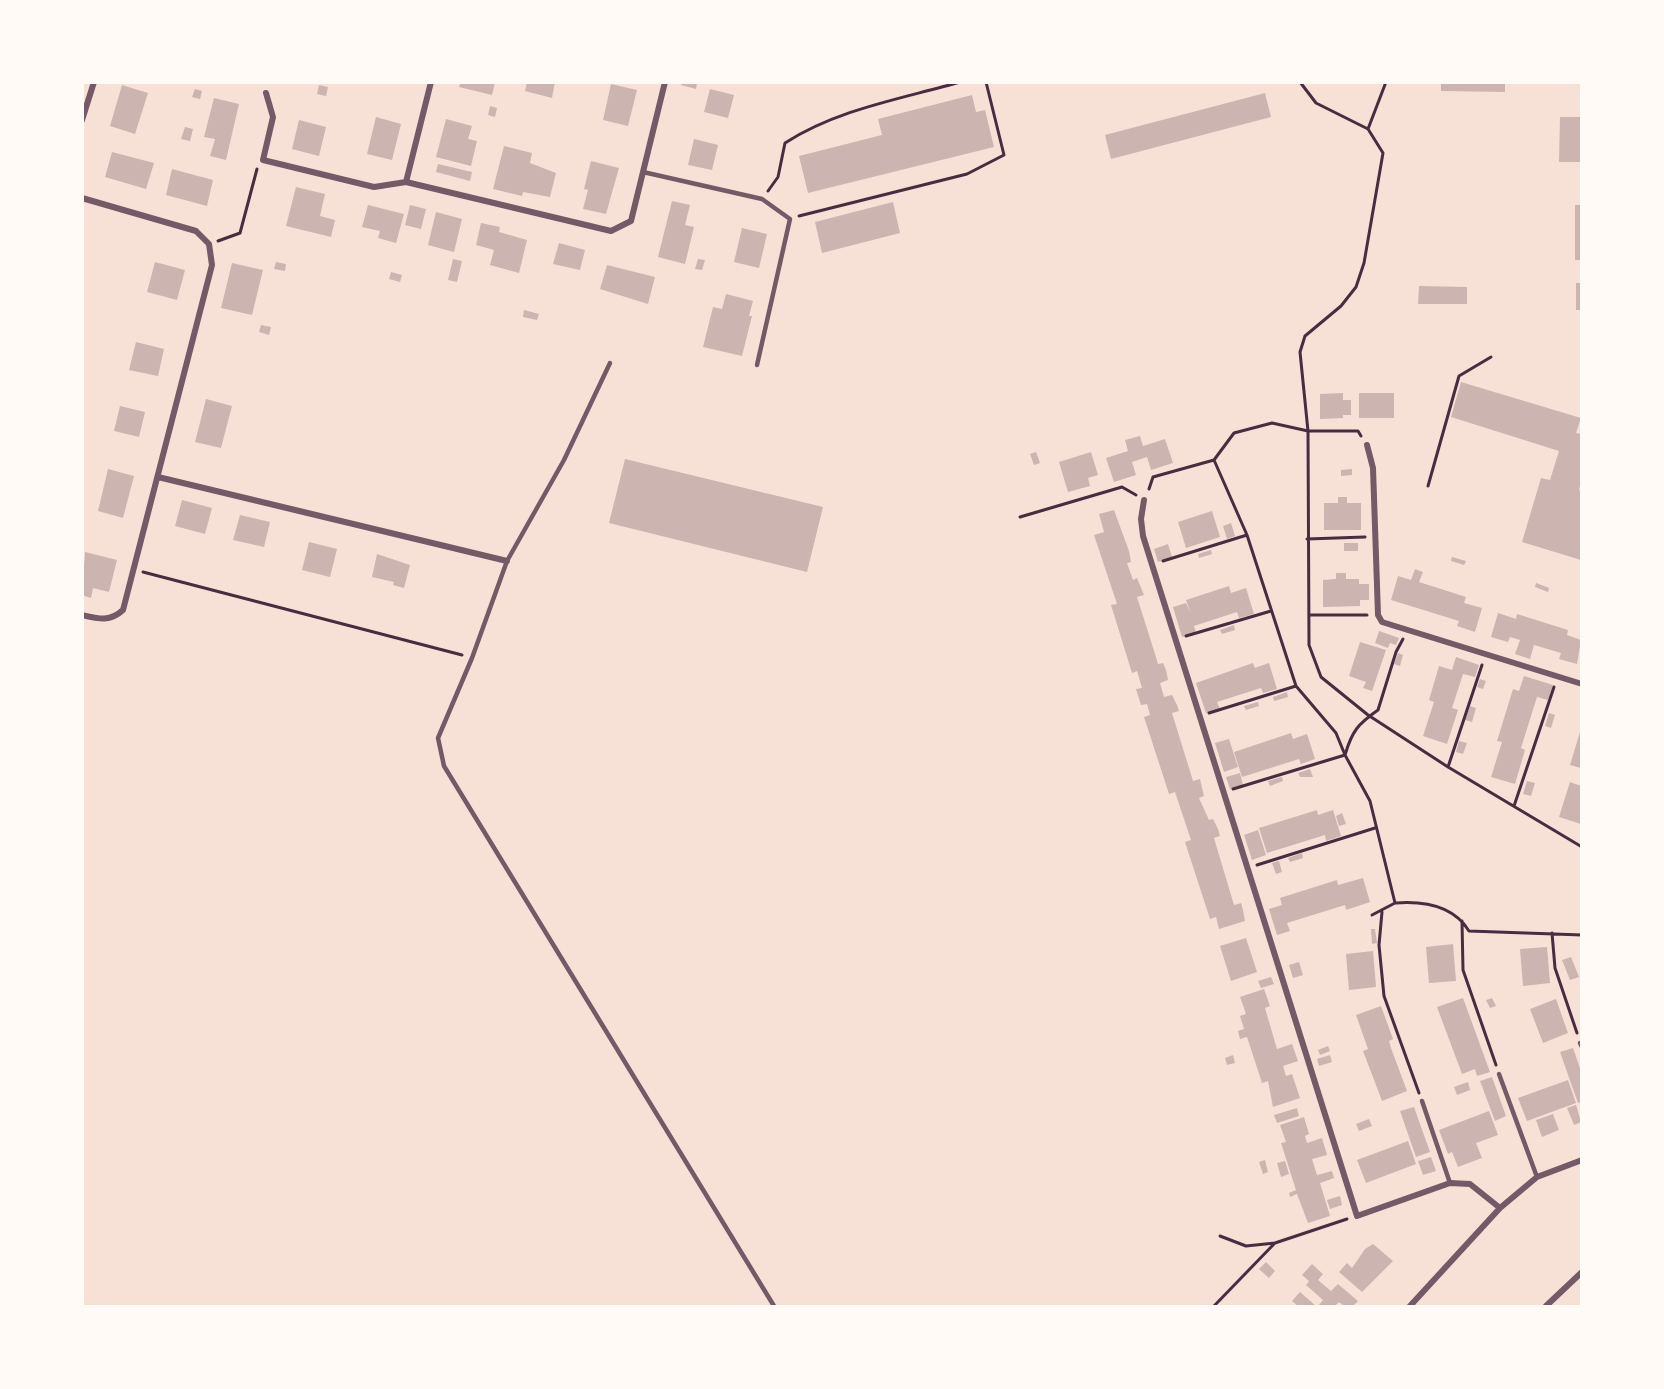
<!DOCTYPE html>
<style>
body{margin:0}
#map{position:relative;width:1664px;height:1389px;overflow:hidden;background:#f7e1d7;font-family:Signika,sans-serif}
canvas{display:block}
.frame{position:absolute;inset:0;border:84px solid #fffaf5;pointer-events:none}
</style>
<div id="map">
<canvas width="1664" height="1389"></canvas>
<div class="frame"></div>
</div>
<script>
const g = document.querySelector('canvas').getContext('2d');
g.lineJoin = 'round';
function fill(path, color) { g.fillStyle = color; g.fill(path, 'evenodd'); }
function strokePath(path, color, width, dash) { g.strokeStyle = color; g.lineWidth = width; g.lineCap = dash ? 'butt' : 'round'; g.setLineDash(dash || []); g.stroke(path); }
const building = new Path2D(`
 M461,82H495L492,95L459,87Z
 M527,82H555L552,98L525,91Z
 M682,82H697L696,89L681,85Z
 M1441,82H1505V92L1441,91Z
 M611,84L637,90L628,126L603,120Z
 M122,85L148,93L135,134L110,126Z
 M319,85L328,87L326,96L317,94Z
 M195,89L202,91L200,99L192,97Z
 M710,89L734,95L728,118L704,112Z
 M1265,93L1271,117L1111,159L1105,135Z
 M972,95L976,112L985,110L994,147L808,193L799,156L882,135L878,119Z
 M214,98L239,104L226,160L210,156L215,139L204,137Z
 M490,106L497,108L495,117L488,115Z
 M376,117L401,124L392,160L367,154Z
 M1560,117H1581V162H1559Z
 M446,119L472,126L468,139L477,141L471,166L436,157Z
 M299,120L326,127L319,156L292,149Z
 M185,127L193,129L190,141L181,139Z
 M694,139L718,145L712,170L688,165Z
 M504,146L532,153L530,163L556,173L550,197L523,192L522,196L493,189Z
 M112,152L154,163L146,189L105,177Z
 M591,161L619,168L606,214L583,209L588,190L584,189Z
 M438,164L472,172L470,181L436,172Z
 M172,169L213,180L207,206L166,195Z
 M296,187L325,194L320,216L335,220L331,237L286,226Z
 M672,201L690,205L685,225L694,227L685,264L658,257Z
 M893,202L900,233L822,253L815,222Z
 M368,205L404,214L396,243L378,238L380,231L362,227Z
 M410,205L426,209L421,229L405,225Z
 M1575,205H1581V260H1575Z
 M436,212L462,219L454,252L428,245Z
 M481,223L500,227L499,232L527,240L519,273L490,265L494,250L476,245Z
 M742,228L767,234L759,268L734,262Z
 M559,243L585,250L580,270L553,264Z
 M453,259L462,261L457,282L448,280Z
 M698,259L705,260L702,270L695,269Z
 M155,262L185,270L177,300L147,292Z
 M276,262L286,264L285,271L274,269Z
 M232,263L263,270L252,315L221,308Z
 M607,265L655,277L648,304L600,289Z
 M391,272L402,275L400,282L389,279Z
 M1576,283H1581V310H1576Z
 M1419,286L1467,287V304H1418Z
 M726,294L753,301L749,316H752L742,356L703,347L713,307L722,309Z
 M524,310L539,314L537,320L523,317Z
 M261,325L271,327L269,335L259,332Z
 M136,342L164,349L158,376L129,370Z
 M1461,382L1581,418L1576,433L1581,434V482L1579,490L1581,491V560L1522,542L1541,478L1550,480L1559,451L1451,417Z
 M1343,393V400H1351V415H1343V418L1320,419V394Z
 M1359,393H1394V418H1359Z
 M206,399L232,406L221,448L195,442Z
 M120,406L145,412L139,437L114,431Z
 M1140,436L1143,446L1165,439L1173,463L1151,470L1147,457L1132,462L1136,475L1114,482L1106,458L1128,451L1125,440Z
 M1036,452L1040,463L1034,465L1030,454Z
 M1091,452L1098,475L1088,478L1090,486L1068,492L1059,462Z
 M625,459L823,507L807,572L609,523Z
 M108,469L134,476L123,518L98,511Z
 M1352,469V475L1341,476V470Z
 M1338,497H1347V503H1361V530H1324V503H1338Z
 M182,500L212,508L205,534L175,526Z
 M1114,510L1129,551L1131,562L1127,563L1133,580L1137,578L1144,595L1137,597L1155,654L1158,664L1163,663L1166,670L1168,680L1160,683L1164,697L1172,695L1177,705L1179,711L1172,713L1193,781L1200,779L1204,796L1199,798L1209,820L1213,819L1218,829L1220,836L1214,838L1234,905L1241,903L1243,910L1245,921L1219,929L1216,917L1210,919L1185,842L1191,840L1175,792L1169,794L1144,717L1150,715L1147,704L1141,705L1136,689L1142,688L1137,671L1132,673L1111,605L1117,604L1094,535L1104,532L1099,514Z
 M1212,511L1220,537L1186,548L1178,522Z
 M240,515L270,522L264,547L233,540Z
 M1231,523L1235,536L1227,539L1223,526Z
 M309,542L337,549L330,577L302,570Z
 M1344,543H1358V551H1344Z
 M1168,544L1172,557L1158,562L1154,549Z
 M1211,550L1212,554L1199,558L1198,554Z
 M85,552L117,560L109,592L93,588L91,598L82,595Z
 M377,554L410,565L404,588L393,585L394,582L372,577Z
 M1452,557L1466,561L1464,565L1451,561Z
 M1415,569L1423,572L1419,582L1466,597L1464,603L1482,608L1475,632L1457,626L1459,621L1391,600L1398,576L1411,580Z
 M1336,573H1346V579H1359V584H1369V600H1360V606L1323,607V580L1336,579Z
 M1536,583L1549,588L1548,592L1535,587Z
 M1229,586L1231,593L1246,588L1254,614L1239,618L1237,612L1194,626L1196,633L1182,637L1173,607L1186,603L1191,614L1186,600Z
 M1498,613L1516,619L1517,614L1568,630L1567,635L1581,640L1577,664L1559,659L1561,653L1534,645L1530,659L1515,654L1520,640L1510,637L1508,642L1491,637Z
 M1234,625L1235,630L1222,634L1220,630Z
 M1379,631L1399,638L1396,645L1390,643L1388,648L1375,643Z
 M1360,642L1386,650L1372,691L1363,688L1366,682L1349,676Z
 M1398,653L1403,655L1400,666L1394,664Z
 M1456,657L1479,665L1475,677L1463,674L1452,708L1458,710L1447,744L1423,736L1434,702L1429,700L1439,666L1452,670Z
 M1253,663L1255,668L1269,663L1277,689L1263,693L1261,688L1217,702L1220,709L1206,713L1196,683Z
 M1524,676L1553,685L1548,700L1537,697L1521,748L1525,750L1515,784L1491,777L1502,742L1497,741L1513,689L1519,691Z
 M1480,679L1486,681L1483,689L1477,687Z
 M1287,692L1288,697L1274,701L1273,697Z
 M1258,702L1259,706L1246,710L1244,706Z
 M1470,706L1476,708L1472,722L1465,720Z
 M1549,713L1555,715L1551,728L1545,726Z
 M1581,729V768L1570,765Z
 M1291,733L1293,739L1307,734L1315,759L1301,764L1299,759L1242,777L1234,752Z
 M1229,739L1238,767L1224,772L1215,743Z
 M1459,741L1467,743L1463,754L1456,752Z
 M1310,769L1313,777H1300L1298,773Z
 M1240,773L1243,785L1230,789L1226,777Z
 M1282,777L1283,781L1270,786L1268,781Z
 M1527,781L1535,783L1531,796L1523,794Z
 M1570,782L1581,786V824L1559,817Z
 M1317,810L1318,815L1333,810L1341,836L1326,841L1325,835L1267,853L1259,828Z
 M1342,813L1346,824L1339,826L1336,816Z
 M1258,830L1266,855L1252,860L1244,835Z
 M1302,853L1303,858L1290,862L1288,858Z
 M1279,861L1282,872L1276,874L1272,863Z
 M1363,878L1370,902L1346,910L1345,905L1287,923L1290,931L1277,935L1269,909L1282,905L1280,898L1337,880L1338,885Z
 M1371,929H1375L1377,943L1372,944Z
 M1246,938L1257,972L1231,981L1220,946Z
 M1453,944L1456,981L1429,983L1426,947Z
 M1547,947L1550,983L1523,986L1520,949Z
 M1373,951L1376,987L1349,990L1346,954Z
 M1571,957L1579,977L1570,980L1562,960Z
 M1299,962L1303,975L1293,978L1289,965Z
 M1271,977L1274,984L1261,988L1258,981Z
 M1264,989L1270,1006L1265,1008L1277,1049L1292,1044L1298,1061L1283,1066L1286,1076L1292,1074L1300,1098L1273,1107L1268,1081L1262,1083L1247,1037L1240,1039L1238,1031L1244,1029L1240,1016L1246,1014L1240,997Z
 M1463,998L1490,1072L1477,1076L1475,1069L1462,1074L1437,1007Z
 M1492,998L1496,1006L1490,1008L1486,1000Z
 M1556,999L1568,1033L1543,1043L1530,1009Z
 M1381,1006L1393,1039L1389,1041L1391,1048L1407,1091L1382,1101L1363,1051L1368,1049L1356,1015Z
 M1328,1046L1330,1051L1320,1055L1318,1050Z
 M1573,1048L1581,1071V1102L1578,1103L1560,1052Z
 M1233,1055L1235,1063L1227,1065L1225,1058Z
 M1330,1055L1332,1062L1319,1066L1317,1059Z
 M1492,1077L1506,1116L1495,1121L1480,1081Z
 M1568,1080L1576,1103L1527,1121L1518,1098Z
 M1468,1082L1470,1090L1457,1095L1454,1087Z
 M1576,1105L1581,1122L1574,1125L1567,1108Z
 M1414,1107L1430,1152L1416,1157L1400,1111Z
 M1297,1108L1299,1116L1277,1123L1274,1115Z
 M1489,1111L1498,1135L1476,1143L1482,1158L1458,1167L1452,1152L1448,1154L1439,1130Z
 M1553,1114L1559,1130L1542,1137L1536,1120Z
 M1304,1117L1309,1134L1305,1136L1307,1143L1322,1138L1327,1155L1312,1159L1317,1175L1332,1171L1334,1178L1320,1183L1330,1216L1308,1223L1297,1194L1290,1197L1289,1193L1296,1190L1281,1143L1286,1142L1280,1125Z
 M1369,1119L1372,1126L1359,1131L1356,1124Z
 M1408,1141L1416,1164L1366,1183L1357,1160Z
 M1431,1157L1436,1171L1423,1175L1418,1161Z
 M1265,1160L1268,1172L1263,1174L1259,1162Z
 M1285,1161L1289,1174L1281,1177L1277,1163Z
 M1340,1196L1342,1205L1330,1209L1327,1200Z
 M1373,1244L1393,1261L1362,1292L1339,1272L1347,1263L1352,1268L1365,1249Z
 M1266,1262L1275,1271L1269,1278L1259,1269Z
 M1312,1264L1323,1274L1318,1280L1331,1291L1338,1284L1358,1301L1353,1306H1344L1339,1302L1335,1306H1318L1323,1300L1306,1285L1309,1281L1302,1275Z
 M1300,1292L1316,1306H1298L1292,1301Z`);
const path = new Path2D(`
 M1300,82L1316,103L1368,129L1383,153L1364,263L1356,287L1341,306L1305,336L1300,352L1308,431L1309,645L1321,677L1368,715L1448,767L1582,847
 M1368,129L1386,82
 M768,191L778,177L785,143C838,109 901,99 960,82
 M799,216L967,174L1004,155L986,82
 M218,241L240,233L257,169
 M1428,486L1459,376L1491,357
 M1149,489L1153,477L1214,460
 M1020,517L1122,487L1136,495
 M1307,539L1365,537
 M1163,561L1247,535
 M143,572L462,655
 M1309,615H1367
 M1186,636L1271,611
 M1209,713L1296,686
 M1448,767L1482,665
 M1233,789L1345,755L1336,733L1296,686L1247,535L1214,460L1234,433L1272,423L1308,431H1358L1361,436
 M1514,806L1554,687
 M1257,865L1375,828
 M1396,903C1424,901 1453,905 1469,931L1582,935
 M1382,912L1379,945L1384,996L1419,1093
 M1372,915L1395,903L1370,801L1345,755C1352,731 1358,724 1378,710L1396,652L1403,639
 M1462,921L1463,970L1496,1065
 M1552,933L1555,968L1577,1033
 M1220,1236L1246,1246L1275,1243L1347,1219
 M1214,1306L1274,1244`);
const service = new Path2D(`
 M643,172L762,199L790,219L757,365
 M610,363L564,460L507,561L472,658L438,738L444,766L774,1306
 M1580,1043L1582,1047
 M1499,1074L1537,1177
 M1422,1101L1450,1183`);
const minor = new Path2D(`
 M431,82L406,182L611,231L631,221L665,82
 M266,93L273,117L263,160L374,187L406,182
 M82,120L94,82
 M82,198L196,231L209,244L212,265L123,610C110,622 99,619 82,615
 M1367,445L1373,468L1378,615L1382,622L1582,684
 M158,477L507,561
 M1144,500L1141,519L1143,536L1357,1216L1450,1183L1470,1184L1500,1208
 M1410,1306L1500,1208L1537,1177L1582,1160
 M1546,1306L1582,1272`);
fill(building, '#ccb4b1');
strokePath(path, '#4a2c40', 3);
strokePath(service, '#755966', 4.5);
strokePath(minor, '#755966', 6);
</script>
